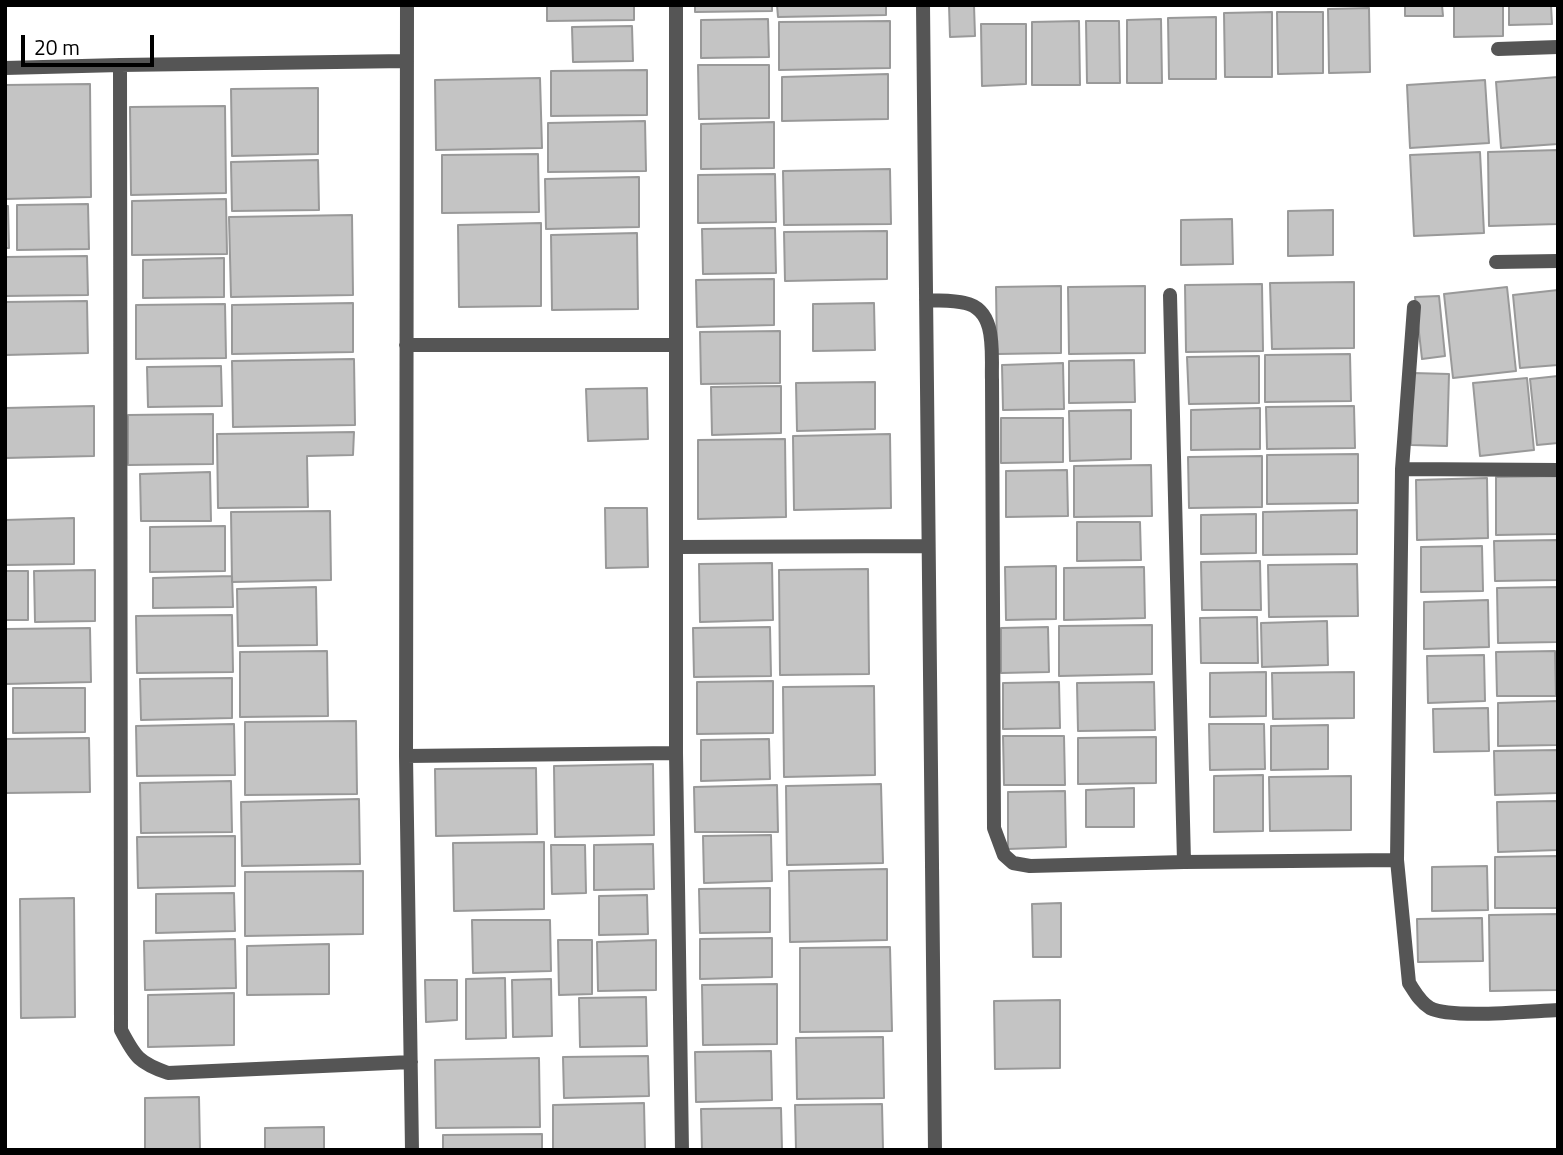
<!DOCTYPE html>
<style>
body{margin:0}
#map{position:relative;width:1563px;height:1155px;overflow:hidden;background:#fff;font-family:"Titillium Web",sans-serif}
canvas{display:block}
.frame{position:absolute;inset:0;border:7px solid #000;pointer-events:none}
.scale{position:absolute;left:21px;top:35px;width:133px;height:32px;box-sizing:border-box;border:4px solid #000;border-top:0;padding-left:9px;font-size:21px;line-height:24px;white-space:nowrap;color:#000;-webkit-text-stroke:5px #fff;paint-order:stroke}
</style>
<div id="map">
<canvas width="1563" height="1155"></canvas>
<div class="frame"></div>
<div class="scale">20 m</div>
</div>
<script>
const g = document.querySelector('canvas').getContext('2d');
g.lineJoin = 'round';
function fill(path, color) { g.fillStyle = color; g.fill(path, 'evenodd'); }
function strokePath(path, color, width, dash) { g.strokeStyle = color; g.lineWidth = width; g.lineCap = dash ? 'butt' : 'round'; g.setLineDash(dash || []); g.stroke(path); }
const building = new Path2D(`
 M547,5H634V20L547,21Z
 M695,5H772V11L695,12Z
 M777,5H886V15L778,17Z
 M949,5H974L975,36L950,37Z
 M1405,5H1442L1443,16H1405Z
 M1454,5H1503V36L1454,37Z
 M1509,5H1551L1552,24L1509,25Z
 M1369,8L1370,72L1329,73L1328,9Z
 M1272,12V77H1225L1224,13Z
 M1277,12H1323V73L1278,74Z
 M1216,17V79H1169L1168,18Z
 M768,19L769,57L701,58V20Z
 M1161,19L1162,83H1127V20Z
 M890,21V68L779,70V22Z
 M1079,21L1080,85H1032V22Z
 M1086,21H1119L1120,83H1087Z
 M981,24H1026V84L982,86Z
 M632,26L633,61L573,62L572,27Z
 M698,65H769V118L699,119Z
 M647,70V115L551,116V71Z
 M888,74V119L782,121V77Z
 M1558,77V144L1501,148L1496,82Z
 M540,78L542,148L436,150L435,80Z
 M1485,80L1489,143L1410,148L1407,85Z
 M90,84L91,197L5,199V85Z
 M318,88V154L232,156L231,89Z
 M225,106L226,193L131,195L130,107Z
 M645,121L646,171L548,172V123Z
 M774,122V168L701,169V124Z
 M1558,150V224L1489,226L1488,152Z
 M1480,152L1484,233L1414,236L1410,155Z
 M538,154L539,212L442,213V155Z
 M318,160L319,210L232,211L231,162Z
 M890,169L891,224L784,225L783,171Z
 M775,174L776,222L698,223V175Z
 M639,177V227L546,229L545,179Z
 M226,199L227,254L132,255V201Z
 M88,204L89,249L17,250V205Z
 M5,206H8L9,248H5Z
 M1333,210V255L1288,256V211Z
 M352,215L353,295L231,297L229,217Z
 M1232,219L1233,264L1181,265V220Z
 M541,223V306L459,307L458,225Z
 M775,228L776,273L703,274L702,229Z
 M887,231V279L785,281L784,232Z
 M637,233L638,309L552,310L551,235Z
 M87,256L88,295L5,296V257Z
 M224,258V297L143,298V260Z
 M774,279V325L697,327L696,280Z
 M1354,282V348L1272,349L1270,283Z
 M1262,284L1263,351L1186,352L1185,285Z
 M1061,286V353L997,354L996,287Z
 M1145,286V353L1069,354L1068,287Z
 M1507,287L1516,371L1453,378L1444,294Z
 M1558,290V365L1520,368L1513,295Z
 M1439,296L1445,356L1422,359L1415,297Z
 M87,301L88,353L5,355V302Z
 M353,303V352L232,354V305Z
 M874,303L875,350L813,351V304Z
 M225,304L226,358L136,359V305Z
 M780,331V383L701,384L700,332Z
 M1350,354L1351,401L1265,402V355Z
 M1259,356V403L1189,404L1187,357Z
 M354,359L355,425L233,427L232,361Z
 M1134,360L1135,402L1069,403V361Z
 M1063,363L1064,409L1003,410L1002,365Z
 M221,366L222,406L148,407L147,367Z
 M1413,373L1449,374L1447,446L1411,445Z
 M1558,376V443L1537,445L1530,379Z
 M1527,378L1534,450L1480,456L1473,383Z
 M875,382V429L797,431L796,383Z
 M781,386V433L712,435L711,387Z
 M647,388L648,439L588,441L586,389Z
 M94,406V456L5,458V408Z
 M1354,406L1355,448L1267,449L1266,407Z
 M1260,408V449L1191,450V410Z
 M1131,410V459L1070,461L1069,411Z
 M213,414V464L128,465V415Z
 M1001,418H1063V462L1001,463Z
 M354,432L353,455L307,456L308,507L218,508L217,434Z
 M890,434L891,508L794,510L793,436Z
 M785,439L786,517L698,519V440Z
 M1358,454V503L1267,504V455Z
 M1262,456V507L1189,508L1188,457Z
 M1151,465L1152,516L1074,517V466Z
 M1067,470L1068,516L1006,517V471Z
 M210,472L211,521H141L140,474Z
 M1558,476V534L1496,535V477Z
 M1487,478L1488,538L1417,540L1416,480Z
 M605,508H647L648,567L606,568Z
 M1357,510V554L1263,555V512Z
 M330,511L331,580L232,582L231,512Z
 M1256,514V553L1201,554V515Z
 M74,518V564L5,565V520Z
 M1077,522H1140L1141,560L1077,561Z
 M225,526V571L150,572V527Z
 M1558,540V580L1495,581L1494,541Z
 M1482,546L1483,591L1421,592V547Z
 M1260,561L1261,610H1202L1201,562Z
 M772,563L773,620L700,622L699,564Z
 M1357,564L1358,616L1269,617L1268,565Z
 M1056,566V619L1006,620L1005,567Z
 M1144,567L1145,618L1064,620V568Z
 M868,569L869,674L780,675L779,570Z
 M95,570V621L35,622L34,571Z
 M5,571H28V620H5Z
 M232,576L233,607L153,608V578Z
 M316,587L317,645L238,646L237,589Z
 M1558,587V642L1498,643L1497,588Z
 M1488,600L1489,647L1424,649V602Z
 M232,615L233,672L137,673L136,616Z
 M1257,617L1258,663H1201L1200,618Z
 M1327,621L1328,665L1262,667L1261,623Z
 M1152,625V674L1059,676V626Z
 M770,627L771,676L694,677L693,628Z
 M1048,627L1049,672L1001,673V628Z
 M90,628L91,682L5,684V629Z
 M327,651L328,716L240,717V652Z
 M1555,651L1556,696H1497L1496,652Z
 M1484,655L1485,701L1428,703L1427,656Z
 M1266,672V716L1210,717V673Z
 M1354,672V718L1273,719L1272,673Z
 M232,678V718L141,720L140,679Z
 M773,681V733L697,734V682Z
 M1059,682L1060,728L1003,729V683Z
 M1154,682L1155,730L1078,731L1077,683Z
 M874,686L875,775L784,777L783,687Z
 M13,688H85V732L13,733Z
 M1558,701V745L1498,746V703Z
 M1488,708L1489,751L1434,752L1433,709Z
 M356,721L357,794L245,795V722Z
 M234,724L235,775L137,776L136,726Z
 M1209,724H1264L1265,769L1210,770Z
 M1328,725V769L1271,770V726Z
 M1003,736H1064L1065,785H1004Z
 M1156,737V783L1078,784V738Z
 M89,738L90,792L5,793V739Z
 M769,739L770,779L701,781V740Z
 M1558,750V793L1495,795L1494,751Z
 M653,764L654,835L555,837L554,766Z
 M536,768L537,834L436,836L435,769Z
 M1263,775V831L1214,832V776Z
 M1351,776V830L1270,831L1269,777Z
 M231,781L232,832L141,833L140,783Z
 M881,784L883,863L787,865L786,786Z
 M777,785L778,832H695L694,787Z
 M1134,788V827H1086V790Z
 M1065,791L1066,847L1008,849V792Z
 M359,799L360,864L242,866L241,802Z
 M1558,801V850L1498,852L1497,802Z
 M771,835L772,881L704,883L703,836Z
 M235,836V886L138,888L137,837Z
 M544,842V909L454,911L453,843Z
 M653,844L654,889L594,890V845Z
 M551,845H585L586,893L552,894Z
 M1558,856V908H1495V857Z
 M1487,866L1488,910L1432,911V867Z
 M887,869V940L790,942L789,871Z
 M363,871V934L245,936V872Z
 M770,888V932L700,933L699,889Z
 M234,893L235,931L156,933V894Z
 M647,895L648,934L599,935V896Z
 M74,898L75,1017L21,1018L20,899Z
 M1061,903V957H1033L1032,904Z
 M1558,914V990L1490,991L1489,915Z
 M1482,918L1483,961L1418,962L1417,919Z
 M472,920H550L551,971L473,973Z
 M772,938V977L700,979V939Z
 M235,939L236,988L145,990L144,941Z
 M558,940H592V994L559,995Z
 M656,940V990L598,991L597,942Z
 M329,944V994L247,995V946Z
 M890,947L892,1031L800,1032V948Z
 M505,978L506,1038L466,1039V979Z
 M551,979L552,1036L513,1037L512,980Z
 M425,980H457V1020L426,1022Z
 M777,984V1044L703,1045L702,985Z
 M234,993V1045L148,1047V995Z
 M646,997L647,1046L580,1047L579,998Z
 M1060,1000V1068L995,1069L994,1001Z
 M883,1037L884,1098L797,1099L796,1038Z
 M771,1051L772,1100L696,1102L695,1052Z
 M648,1056L649,1096L564,1098L563,1057Z
 M539,1058L540,1127L436,1128L435,1060Z
 M199,1097L200,1150H145V1098Z
 M644,1103L645,1150H553V1105Z
 M882,1104L883,1150H796L795,1105Z
 M781,1108L782,1150H702L701,1109Z
 M324,1127V1150H265V1128Z
 M542,1134V1150H443V1135Z`);
const minor = new Path2D(`
 M407,5L406,756L412,1150
 M676,5V753L682,1150
 M923,5L935,1150
 M1498,49L1558,47
 M120,65L407,61
 M5,68L120,65L121,1030C135,1057 139,1063 168,1073L411,1062
 M1496,262L1558,261
 M1170,295L1184,862
 M926,300C939,301 953,300 965,303C998,310 991,355 992,380L994,828L1004,855L1013,863L1030,866L1184,862L1397,860
 M406,345H676
 M1402,469L1414,307
 M1558,470L1402,469L1397,860L1409,983C1415,992 1420,1002 1430,1008C1451,1019 1531,1011 1558,1010
 M676,547L928,546
 M406,756L676,753`);
fill(building, '#c4c4c4');
strokePath(building, '#999', 2);
strokePath(minor, '#555', 14);
</script>
